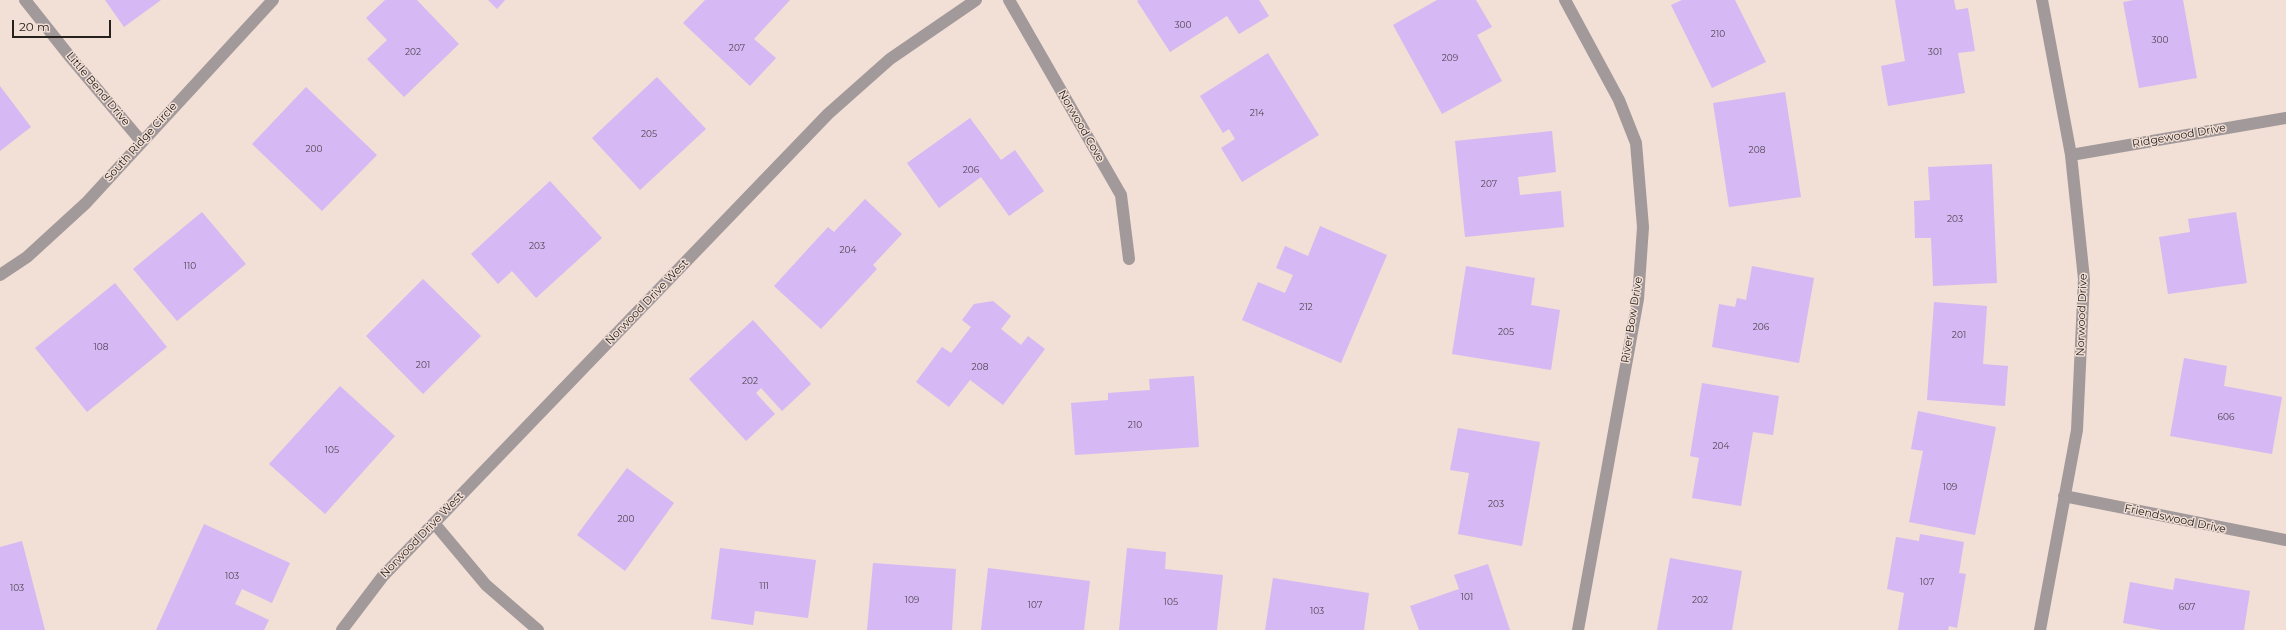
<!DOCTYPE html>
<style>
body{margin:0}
#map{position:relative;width:2286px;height:630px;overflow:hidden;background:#f2dfd5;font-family:Montserrat,sans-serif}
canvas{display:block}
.scale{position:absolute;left:12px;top:20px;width:99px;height:18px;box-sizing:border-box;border:2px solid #27211d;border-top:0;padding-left:5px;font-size:12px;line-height:14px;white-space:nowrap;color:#27211d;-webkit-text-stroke:3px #f2dfd5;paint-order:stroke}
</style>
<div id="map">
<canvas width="2286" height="630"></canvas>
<div class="scale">20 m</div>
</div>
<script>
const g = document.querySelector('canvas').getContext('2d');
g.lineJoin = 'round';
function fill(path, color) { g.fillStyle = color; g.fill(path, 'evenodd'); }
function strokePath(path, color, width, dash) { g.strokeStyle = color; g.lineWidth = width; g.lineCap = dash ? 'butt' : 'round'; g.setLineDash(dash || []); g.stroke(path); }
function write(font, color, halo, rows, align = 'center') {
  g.font = font + ' Montserrat,sans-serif'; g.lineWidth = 3; g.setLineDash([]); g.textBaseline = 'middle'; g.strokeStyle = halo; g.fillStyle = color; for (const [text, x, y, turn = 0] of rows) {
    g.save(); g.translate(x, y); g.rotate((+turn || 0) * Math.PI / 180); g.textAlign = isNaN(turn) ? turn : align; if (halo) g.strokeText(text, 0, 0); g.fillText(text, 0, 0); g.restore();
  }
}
const building = new Path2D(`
 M105,0H161L124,27Z
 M385,0H417L459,44L404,97L367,59L387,40L366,18Z
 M488,0H505L497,9Z
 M705,0H790L754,39L776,58L750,86L683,23Z
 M1139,0H1259L1269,16L1239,34L1227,16L1170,52L1137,1Z
 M1437,0H1476L1492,27L1477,35L1502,81L1442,114L1393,25Z
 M1682,0H1735L1766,62L1712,88L1671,5Z
 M1895,0H1954L1956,10L1968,8L1975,51L1958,53L1965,93L1888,106L1881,66L1905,61Z
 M2134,0H2183L2197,78L2139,88L2123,2Z
 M1268,53L1319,135L1242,182L1221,148L1235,139L1229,129L1223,133L1200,96Z
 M657,77L706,129L640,190L592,138Z
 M0,86L31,127L0,151Z
 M306,87L377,155L322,211L252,144Z
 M1785,92L1801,197L1729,207L1713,103Z
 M970,118L1001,160L1015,150L1044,191L1009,216L981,177L939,208L907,163Z
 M1552,131L1556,172L1518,177L1520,195L1561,191L1564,227L1465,237L1455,141Z
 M1992,164L1997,283L1933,286L1931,238H1915L1914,201L1930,200L1928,167Z
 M550,181L602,238L536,298L512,271L498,284L471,254Z
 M865,199L902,234L873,265L877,269L821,329L774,286L828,227L834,232Z
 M202,212L246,264L177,321L133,269Z
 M2236,212L2247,283L2168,294L2159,237L2190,232L2188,219Z
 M1320,226L1387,255L1341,363L1242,320L1258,282L1285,293L1293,275L1276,268L1285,246L1308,256Z
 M1466,266L1535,278L1531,305L1560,310L1551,370L1452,354Z
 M1752,266L1814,278L1799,363L1712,347L1719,304L1735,307L1737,298L1746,300Z
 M423,279L481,336L423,394L366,336Z
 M115,283L167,347L87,412L35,348Z
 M993,301L1011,316L1001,329L1021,345L1028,336L1045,349L1003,405L970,380L949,407L916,382L942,347L951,353L971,327L962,320L974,304Z
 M1934,302L1987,306L1983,364L2008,366L2005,406L1927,400Z
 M753,320L811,384L782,411L761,388L756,393L775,414L746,441L689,379Z
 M2184,358L2227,366L2224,386L2282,397L2272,454L2170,436Z
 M1194,376L1199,447L1075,455L1071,403L1108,400V393L1150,390L1149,379Z
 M1702,383L1779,396L1773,435L1753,432L1741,506L1692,498L1699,458L1690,456Z
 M340,386L395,436L325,514L269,464Z
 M1918,411L1996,427L1975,535L1909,522L1923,451L1911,449Z
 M1458,428L1540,442L1522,546L1458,534L1469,473L1450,470Z
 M627,468L674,503L625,571L577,535Z
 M204,524L290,563L272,603L242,589L235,604L269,620L264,630H156Z
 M1920,534L1964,542L1959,573L1966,574L1957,628L1949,626L1948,630H1898L1904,593L1887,589L1896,537L1919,541Z
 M22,541L45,630H0V547Z
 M720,548L816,560L808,618L755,611L753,625L711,619Z
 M1127,548L1166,552L1165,569L1223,575L1217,630H1119Z
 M1670,558L1742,571L1732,630H1657Z
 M873,563L956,569L952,630H867Z
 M1488,564L1510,630H1419L1410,606L1459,589L1454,575Z
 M988,568L1090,581L1084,630H981Z
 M1273,578L1369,593L1364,630H1265Z
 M2175,578L2250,591L2244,630H2161L2123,623L2130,582L2173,590Z`);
const minor = new Path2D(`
 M25,0L71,58L141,141
 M1009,0L1121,195L1129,259
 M1565,0L1619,100L1636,143L1643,227L1638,299L1578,630
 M2071,155L2286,118
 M0,275L27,257L86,203L273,0
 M2064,496L2286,540
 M434,523L486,585L538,630
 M342,630L383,576L828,114L890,59L976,0
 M2040,630L2077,430L2084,279L2071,155L2042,0`);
const numberNames = [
 ["300",1183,25],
 ["210",1718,34],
 ["300",2160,40],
 ["207",737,48],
 ["202",413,52],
 ["301",1935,52],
 ["209",1450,58],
 ["214",1257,113],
 ["205",649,134],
 ["200",314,149],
 ["208",1757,150],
 ["206",971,170],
 ["207",1489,184],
 ["203",1955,219],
 ["203",537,246],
 ["204",848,250],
 ["110",190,266],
 ["212",1306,307],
 ["206",1761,327],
 ["205",1506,332],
 ["201",1959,335],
 ["108",101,347],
 ["201",423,365],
 ["208",980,367],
 ["202",750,381],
 ["606",2226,417],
 ["210",1135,425],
 ["204",1721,446],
 ["105",332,450],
 ["109",1950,487],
 ["203",1496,504],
 ["200",626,519],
 ["103",232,576],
 ["107",1927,582],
 ["111",764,586],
 ["103",17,588],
 ["101",1467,597],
 ["109",912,600],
 ["202",1700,600],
 ["105",1171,602],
 ["107",1035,605],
 ["607",2187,607],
 ["103",1317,611]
];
const streetNames = [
 ["Little Bend Drive",98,89,50],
 ["Norwood Cove",1081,126,60],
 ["Ridgewood Drive",2179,136,-10],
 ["South Ridge Circle",141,142,-48],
 ["Norwood Drive West",647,302,-46],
 ["Norwood Drive",2082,315,-88],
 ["River Bow Drive",1632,320,-81],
 ["Friendswood Drive",2175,519,12],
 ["Norwood Drive West",422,535,-46]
];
fill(building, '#d5b8f4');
strokePath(minor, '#a2999b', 12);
write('9px', '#524753', null, numberNames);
write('11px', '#27211d', '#f2dfd5', streetNames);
</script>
